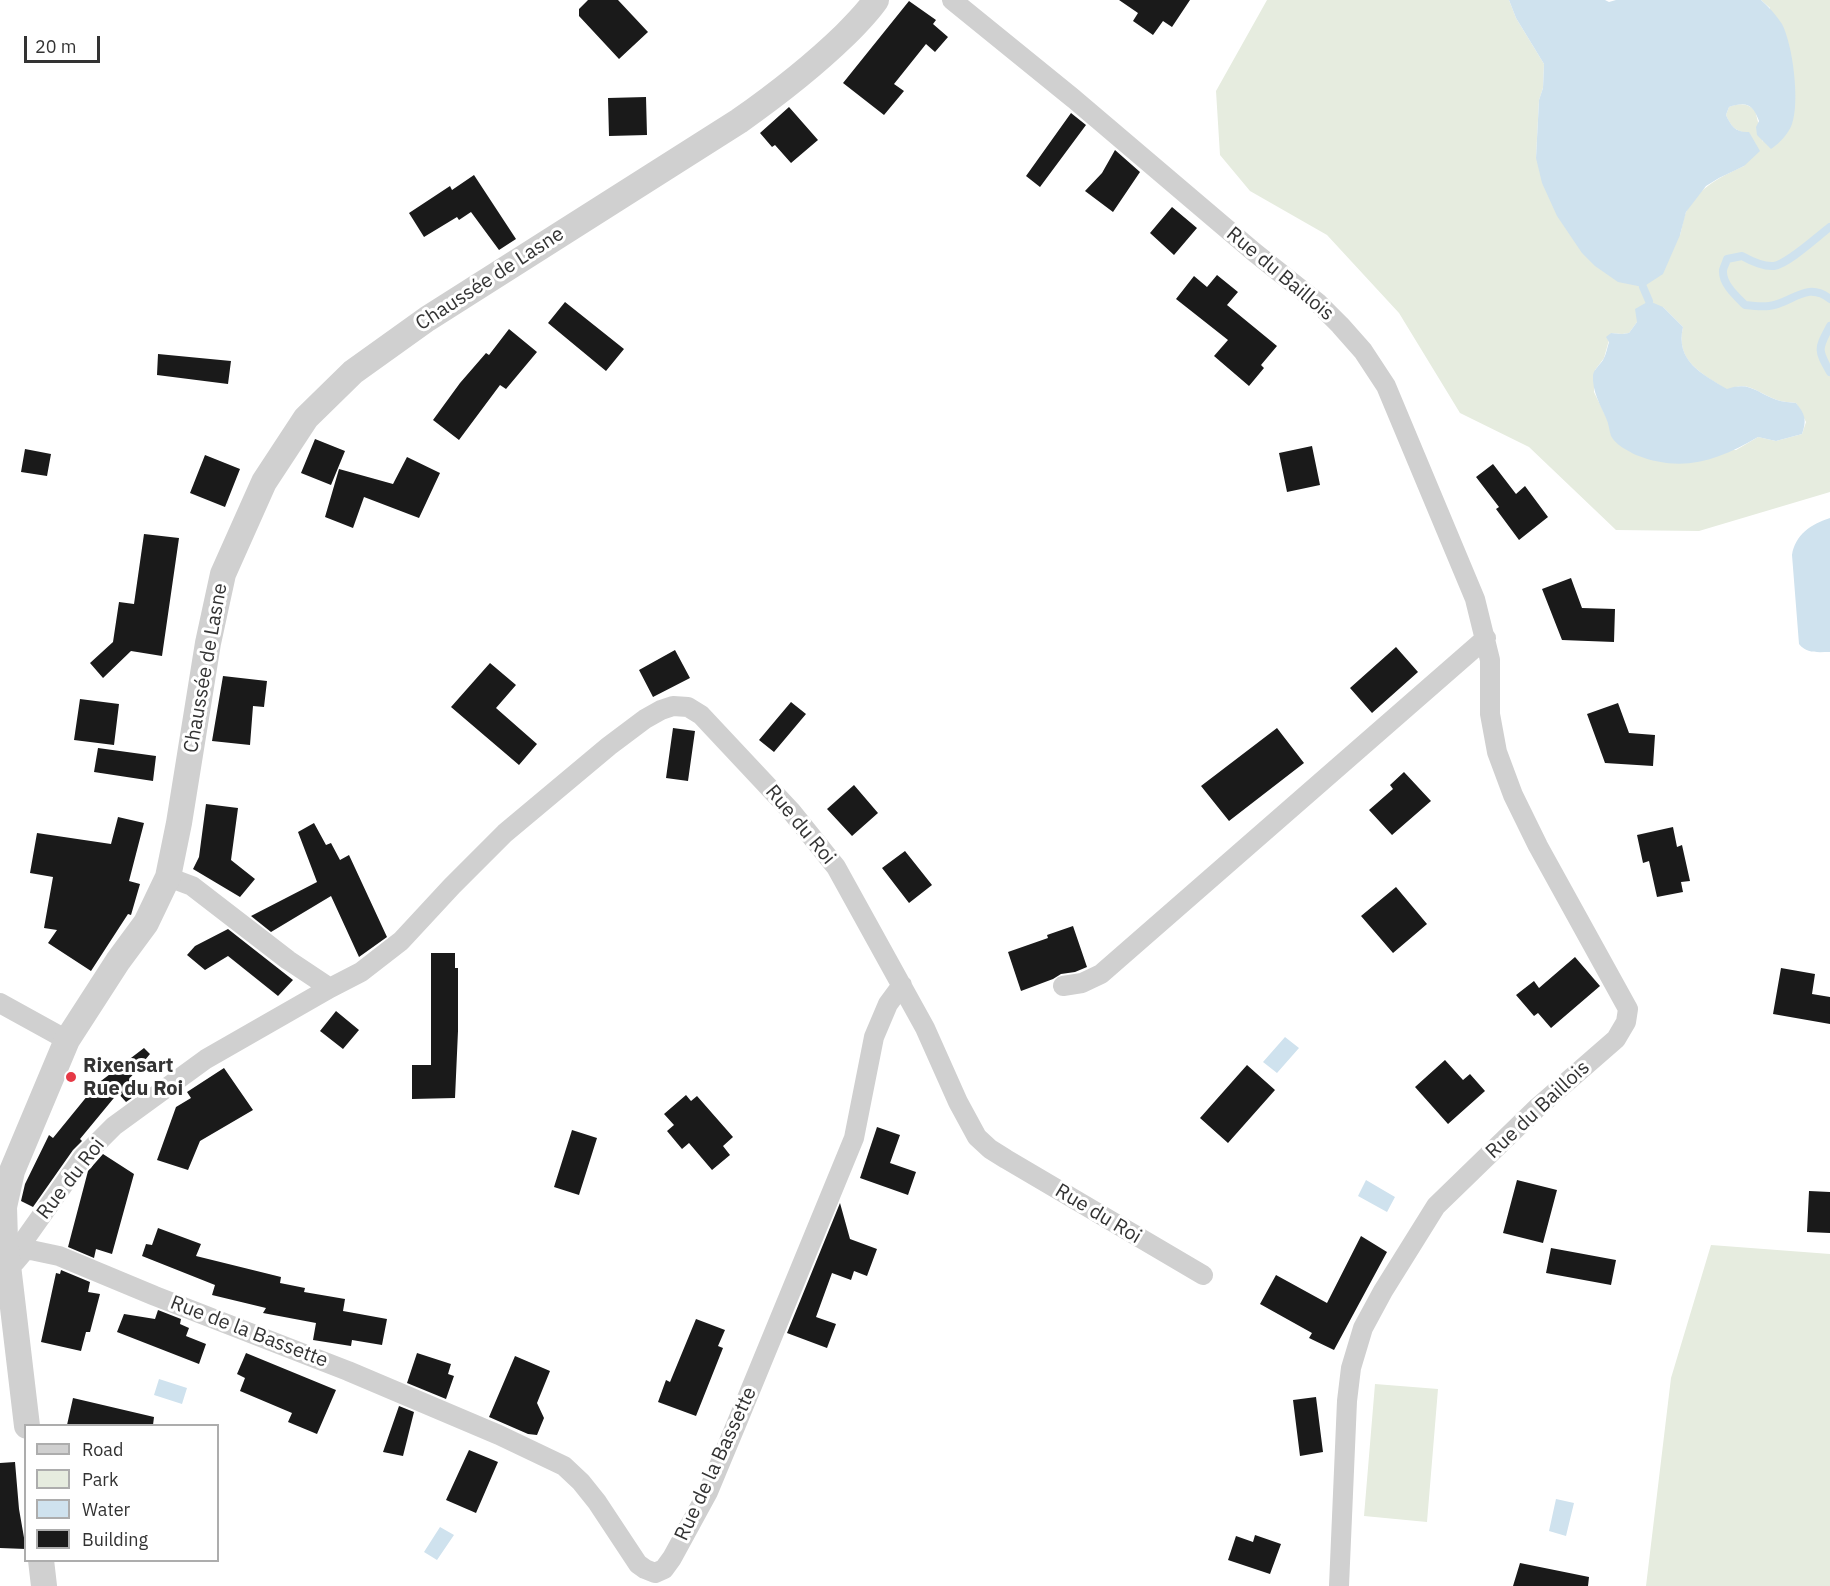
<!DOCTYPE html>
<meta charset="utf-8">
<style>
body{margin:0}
#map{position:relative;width:1830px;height:1586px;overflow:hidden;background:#fff;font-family:"IBM Plex Sans",sans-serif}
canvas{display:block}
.legend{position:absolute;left:24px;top:1424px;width:195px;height:138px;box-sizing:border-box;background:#fff;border:2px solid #adadad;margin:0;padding:8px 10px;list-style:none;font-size:18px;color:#333}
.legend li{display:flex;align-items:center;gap:12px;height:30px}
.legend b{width:30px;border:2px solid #adadad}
.scale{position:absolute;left:24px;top:36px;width:76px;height:27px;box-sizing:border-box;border:3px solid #333;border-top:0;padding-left:8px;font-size:18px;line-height:21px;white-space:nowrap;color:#333;-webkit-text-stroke:4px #fff;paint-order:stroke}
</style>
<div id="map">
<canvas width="1830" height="1586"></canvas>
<ul class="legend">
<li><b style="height:8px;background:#d0d0d0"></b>Road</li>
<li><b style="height:16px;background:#e6ecdf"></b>Park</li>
<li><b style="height:16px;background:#cfe2ee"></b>Water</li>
<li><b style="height:16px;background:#1a1a1a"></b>Building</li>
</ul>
<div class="scale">20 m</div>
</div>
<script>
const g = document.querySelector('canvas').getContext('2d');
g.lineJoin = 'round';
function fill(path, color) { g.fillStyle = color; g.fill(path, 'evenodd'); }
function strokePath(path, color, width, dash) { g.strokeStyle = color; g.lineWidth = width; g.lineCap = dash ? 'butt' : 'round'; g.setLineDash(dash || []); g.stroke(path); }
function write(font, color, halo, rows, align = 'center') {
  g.font = font + ' "IBM Plex Sans",sans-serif'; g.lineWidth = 6; g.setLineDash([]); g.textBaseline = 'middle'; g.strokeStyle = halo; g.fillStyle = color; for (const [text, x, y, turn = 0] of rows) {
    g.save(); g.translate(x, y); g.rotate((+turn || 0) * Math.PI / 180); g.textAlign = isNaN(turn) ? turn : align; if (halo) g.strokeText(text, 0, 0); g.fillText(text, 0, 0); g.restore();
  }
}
const green = new Path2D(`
 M1267,0H1509L1516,18L1544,64L1543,88L1539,100L1536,158L1680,235C1682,228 1683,219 1686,212C1699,187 1720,177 1744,166L1753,143L1749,133C1736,132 1731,127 1726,115L1729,107C1740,103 1746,103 1755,110L1763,142L1770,8L1761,0H1830V492L1699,531L1616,530L1529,447L1460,413L1399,313L1327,235L1250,191L1220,155L1216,91ZM1663,307L1683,327C1675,362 1702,373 1727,390C1750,380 1756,393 1777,400C1783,402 1790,402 1796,403L1806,422L1802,434L1776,441L1758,437L1736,450L1612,437L1608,421L1594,392L1595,370L1604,358L1611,333L1622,334L1629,333L1637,322Z
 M1711,1245L1830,1254V1586H1646L1671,1378Z
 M1375,1384L1438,1389L1427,1522L1364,1516Z`);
const water = new Path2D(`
 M1509,0H1605L1609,2L1616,0H1761C1769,7 1776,15 1782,24C1793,45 1800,102 1792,124C1789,133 1779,144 1771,149L1757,135L1756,127L1759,121C1753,104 1746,101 1729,107L1726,115C1731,126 1736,133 1749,132L1760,151L1744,166L1719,178L1706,186L1686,212L1680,235L1663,274L1643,287L1618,282L1595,266L1582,253L1557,216L1542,183L1536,158L1539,100L1543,88L1544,64L1516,18Z
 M1649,301L1663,307L1683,327C1675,361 1702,374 1727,389C1751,381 1756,393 1777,400C1783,402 1790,402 1796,403C1805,414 1807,420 1802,434L1776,441L1758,437C1717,461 1682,473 1636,455C1628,451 1616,445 1611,436C1609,430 1609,424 1606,418C1600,404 1592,391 1593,375C1594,369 1600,365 1603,360C1606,355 1607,348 1609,342L1606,337L1611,333L1622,334L1629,333L1637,322L1635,309Z
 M1830,518V652C1818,652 1807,654 1799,644L1792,555C1795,535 1811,524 1830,518Z
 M1285,1037L1299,1048L1277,1073L1263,1062Z
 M1366,1180L1395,1197L1387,1212L1358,1196Z
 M159,1379L187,1388L182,1404L154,1395Z
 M1556,1499L1574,1503L1566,1536L1549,1531Z
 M440,1527L454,1535L437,1560L424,1552Z`);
const stream = new Path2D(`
 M1830,227C1818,236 1788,264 1774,266C1763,267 1751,261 1742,256L1727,259C1726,263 1724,266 1723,270C1722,284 1736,296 1745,305C1753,306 1761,307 1769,306C1791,304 1807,280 1830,299
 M1643,287L1649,301
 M1830,326C1818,349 1817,349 1830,372`);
const building = new Path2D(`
 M588,0H618L648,32L619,59L579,16V9Z
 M1119,0H1190L1172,27L1163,21L1153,35L1133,21L1138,13Z
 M909,1L936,20L933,24L948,37L935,52L926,44L894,84L904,91L884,115L843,83Z
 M646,97L647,135L609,136L608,98Z
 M789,107L818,140L791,163L775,145L772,147L760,133Z
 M1071,113L1086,125L1040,187L1026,176Z
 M1115,150L1140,172L1113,212L1085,191L1102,173Z
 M474,175L516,239L499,250L471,212L459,220L457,217L424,237L409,213L450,186L452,190Z
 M1172,207L1197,228L1174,255L1150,233Z
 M1217,275L1238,292L1227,305L1277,346L1261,365L1264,368L1249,386L1214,356L1228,340L1176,299L1194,276L1207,287Z
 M565,302L624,349L606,371L548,323Z
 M509,329L537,352L506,389L500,385L459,440L433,420L460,383L486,353L489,355Z
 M158,354L231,361L228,384L157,375Z
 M315,439L345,451L331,485L301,473Z
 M1312,446L1320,485L1287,492L1279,453Z
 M25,449L51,454L47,476L21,472Z
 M205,455L240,469L225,507L190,493Z
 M407,457L440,473L419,518L364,497L353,528L325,517L339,469L393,484Z
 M1493,464L1516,494L1525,486L1548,517L1519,540L1496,509L1499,507L1476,477Z
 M144,534L179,538L162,656L131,651L103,678L90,663L113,642L119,602L134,604Z
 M1571,578L1582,608L1615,609L1614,642L1562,640L1542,589Z
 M1396,647L1418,672L1372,713L1350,688Z
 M675,650L690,678L653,697L639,670Z
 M490,663L516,685L496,708L537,744L519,765L451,707Z
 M223,676L267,681L264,707L253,706L250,745L212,741Z
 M80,699L119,704L114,745L74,740Z
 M791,702L806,714L774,752L759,740Z
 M1618,703L1629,733L1655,735L1653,766L1605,763L1587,714Z
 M673,728L695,731L688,781L666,778Z
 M1277,728L1304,763L1229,821L1201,786Z
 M98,748L156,756L153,781L94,772Z
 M1404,772L1431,801L1392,835L1369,810L1393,789L1390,785Z
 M854,785L878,813L852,836L827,809Z
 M206,804L238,808L231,860L255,879L240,897L193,869L199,857Z
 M118,817L144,823L129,881L140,884L131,915L128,914L91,971L48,943L57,930L44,928L53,877L30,873L37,833L111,844Z
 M314,823L326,845L331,843L340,860L349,855L387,937L359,957L331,896L271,932L251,916L317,882L298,832Z
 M1673,827L1677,847L1682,845L1690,881L1681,882L1683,892L1657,897L1649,861L1643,863L1637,835Z
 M905,851L932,885L909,903L882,868Z
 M1396,887L1427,924L1393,953L1361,916Z
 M1073,926L1087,967L1075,972L1061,974L1053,979L1021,991L1008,952L1048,938L1047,935Z
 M228,929L293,980L278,996L228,956L205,970L187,955L195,946Z
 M431,953H455V968H458V1031L455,1098L412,1099V1065H431Z
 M1575,957L1600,986L1551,1028L1538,1013L1534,1016L1516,995L1534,981L1539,988Z
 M1781,968L1815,974L1812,994L1830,997V1024L1773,1014Z
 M336,1011L359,1030L343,1049L320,1031Z
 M144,1048L150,1054L130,1078L139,1093L126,1102L118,1093L80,1139L82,1141L73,1150L33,1207L21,1201L25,1184L49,1135L53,1138L97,1084Z
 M1445,1060L1463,1080L1470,1074L1485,1091L1448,1124L1415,1087Z
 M1247,1065L1275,1090L1228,1143L1200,1118Z
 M224,1068L253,1110L200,1141L188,1170L157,1160L176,1107L191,1098L187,1092Z
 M686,1095L691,1101L697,1096L733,1137L723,1146L730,1155L712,1170L689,1143L682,1149L667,1131L674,1125L664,1114Z
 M877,1127L900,1135L890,1163L916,1172L908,1195L860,1178Z
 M572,1130L597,1138L579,1195L554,1187Z
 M103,1154L134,1174L112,1254L96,1249L94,1258L68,1247L88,1171Z
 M1517,1180L1557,1190L1543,1243L1503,1233Z
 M1809,1191L1830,1192V1233L1807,1232Z
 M840,1203L850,1239L877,1249L867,1276L854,1271L851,1280L832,1273L816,1317L836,1324L827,1348L787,1333Z
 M158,1228L201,1244L196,1256L281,1277L280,1283L305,1288L304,1292L345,1299L343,1311L387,1319L382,1345L352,1340L351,1346L313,1340L316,1323L263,1313L266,1308L212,1295L215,1285L142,1256L146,1244L152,1245Z
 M1361,1236L1387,1252L1334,1350L1309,1338L1312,1333L1260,1304L1276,1275L1327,1303Z
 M1551,1248L1616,1260L1611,1285L1546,1273Z
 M61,1270L90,1282L88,1292L100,1294L90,1332H86L81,1351L41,1342L56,1273L60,1274Z
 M158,1310L181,1319L180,1324L189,1328L186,1336L206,1344L199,1364L117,1332L124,1314L155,1319Z
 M696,1319L725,1330L718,1346L723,1348L696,1416L658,1402L666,1380L670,1382Z
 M246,1353L336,1390L317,1434L288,1422L292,1413L240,1391L245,1378L237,1374Z
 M417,1353L451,1364L448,1374L454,1376L446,1399L407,1383Z
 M515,1356L550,1371L537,1403L544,1418L537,1435L528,1434L489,1417Z
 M1316,1397L1323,1452L1300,1456L1293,1400Z
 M73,1398L154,1417L153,1425H67Z
 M399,1406L414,1412L403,1456L383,1452Z
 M469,1450L498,1462L476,1513L446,1500Z
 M15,1462L19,1509L26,1549L0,1548V1463Z
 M1255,1535L1281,1544L1270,1574L1228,1560L1236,1536L1253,1542Z
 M1520,1563L1589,1577L1588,1586H1513Z`);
const minor = new Path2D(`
 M952,0L1074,99L1254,252L1318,303L1340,325L1363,351L1386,386L1475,599L1490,660V714L1497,752L1513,795L1538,846L1628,1009L1626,1022L1616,1039L1538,1107L1436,1206L1383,1291L1363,1328L1351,1368L1347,1401L1339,1586
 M168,877L192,886L288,960L330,988
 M1063,986L1082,983L1101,974L1486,638
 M0,1003L67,1040
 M15,1262L26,1249L59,1256L155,1296L348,1371L499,1435L564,1466L581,1482L597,1502L638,1564L645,1569L655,1573L664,1569L672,1558L708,1492L738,1420L854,1138L874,1037L888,1004L902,985
 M9,1269L25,1239L83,1157L114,1126L206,1059L330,988L361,972L401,941L452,886L505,833L609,746L645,719L661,710L673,706L688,707L701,715L791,811L836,867L925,1028L958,1102L977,1137L990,1149L1006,1159L1203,1275`);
const tertiary = new Path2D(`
 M27,1426L5,1240L4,1207L12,1171L67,1040L118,961L146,923L168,877L179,823L208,643L223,574L264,482L306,418L353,372L427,319L739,121C776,95 812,67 845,35C856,24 867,13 876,0
 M41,1560L44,1586`);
const markers = [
 [71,1077,6,"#e63946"]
];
const streetNames = [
 ["Rue du Baillois",1280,274,40],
 ["Chaussée de Lasne",490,279,-33],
 ["Chaussée de Lasne",206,668,-80],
 ["Rue du Roi",800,825,50],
 ["Rue du Baillois",1538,1110,-43],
 ["Rue du Roi",71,1179,-52],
 ["Rue du Roi",1098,1214,31],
 ["Rue de la Bassette",249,1332,21],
 ["Rue de la Bassette",716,1464,-65]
];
const poiNames = [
 ["Rixensart",83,1066],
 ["Rue du Roi",83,1089]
];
fill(green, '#e6ecdf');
fill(water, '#cfe2ee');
strokePath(stream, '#cfe2ee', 8);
fill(building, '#1a1a1a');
strokePath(minor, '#d0d0d0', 20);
strokePath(tertiary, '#d0d0d0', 26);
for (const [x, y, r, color] of markers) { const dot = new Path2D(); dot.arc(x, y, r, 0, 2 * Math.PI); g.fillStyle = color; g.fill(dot); strokePath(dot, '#fff', 2); }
write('20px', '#333', '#fff', streetNames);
write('bold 20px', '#333', '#fff', poiNames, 'left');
</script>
